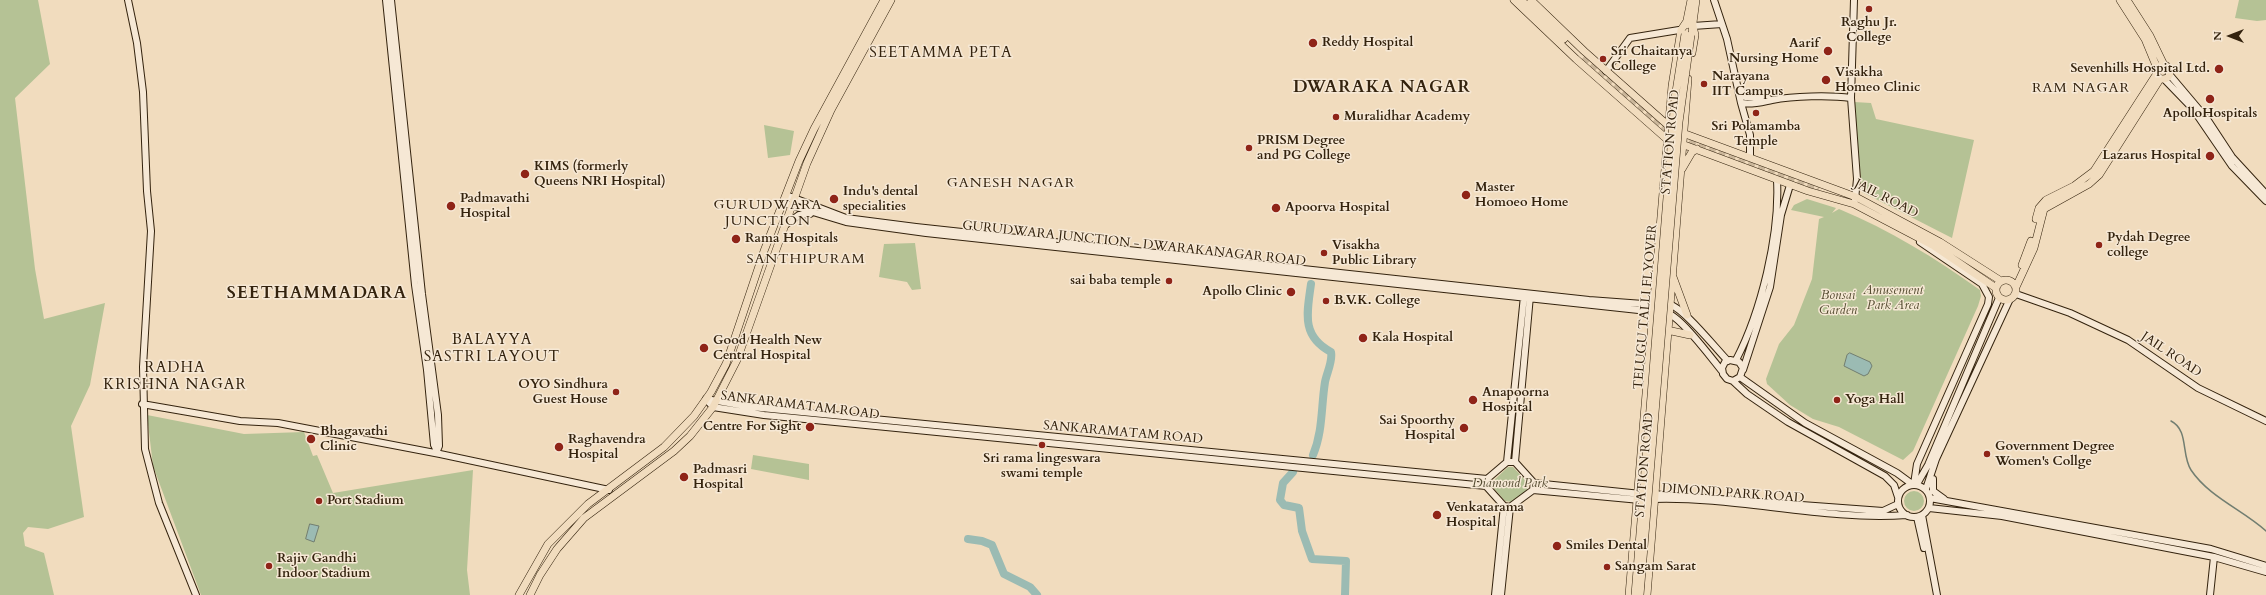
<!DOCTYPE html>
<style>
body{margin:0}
#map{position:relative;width:2266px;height:595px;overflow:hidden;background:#f1dcbe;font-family:Cardo,serif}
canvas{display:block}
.north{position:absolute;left:2210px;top:16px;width:40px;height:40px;-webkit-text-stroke:3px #f6e8d5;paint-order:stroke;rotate:270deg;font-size:11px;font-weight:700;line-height:16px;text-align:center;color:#34230e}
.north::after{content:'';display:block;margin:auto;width:14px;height:18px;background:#34230e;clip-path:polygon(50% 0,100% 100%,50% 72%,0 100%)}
</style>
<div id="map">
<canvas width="2266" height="595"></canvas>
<div class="north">N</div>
</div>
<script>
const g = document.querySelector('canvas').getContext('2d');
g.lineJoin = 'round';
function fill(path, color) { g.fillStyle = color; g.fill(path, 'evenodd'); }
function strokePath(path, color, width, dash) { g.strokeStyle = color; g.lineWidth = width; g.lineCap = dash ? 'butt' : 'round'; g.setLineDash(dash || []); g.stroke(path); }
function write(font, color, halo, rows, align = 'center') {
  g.font = font + ' Cardo,serif'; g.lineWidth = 3; g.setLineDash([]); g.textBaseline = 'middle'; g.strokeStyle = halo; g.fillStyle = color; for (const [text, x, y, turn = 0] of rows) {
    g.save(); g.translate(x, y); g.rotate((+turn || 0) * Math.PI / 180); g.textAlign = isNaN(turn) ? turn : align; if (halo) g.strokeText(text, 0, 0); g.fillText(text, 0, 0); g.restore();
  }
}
const green = new Path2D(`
 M0,0H38L50,64L15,98L35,269L44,319L105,303L90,385L71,426L84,517L48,529L28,527L23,533L25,546L44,553L54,595H0Z
 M2239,0H2266V20L2257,21L2235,18Z
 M1854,102L1871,103L1876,119L1974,140L1952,238L1862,192Z
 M764,125L794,131L790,155L768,158Z
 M1807,199L1836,208L1832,213L1839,209C1890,230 1935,258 1980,290L1981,296L1978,306L1913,451L1903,460L1839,427L1813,419L1790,405L1767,384L1766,379L1779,344L1794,325L1812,279L1819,219L1824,217L1791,210L1794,205Z
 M915,243L921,289L912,290L907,282L879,277L884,244Z
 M147,415L244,434L304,432L313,456L317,455L333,493L473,470L467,570L470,595H201L153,466Z
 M753,455L809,464V480L751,469Z
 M1508,467H1513L1528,483L1527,490L1511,502L1505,501L1492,486L1493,481Z
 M1904 501a10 10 0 1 1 20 0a10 10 0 1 1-20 0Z`);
const water = new Path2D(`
 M1850,353L1870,362L1872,366L1868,374L1864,376L1844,366L1847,355Z
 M310,524L319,526L314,542L306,539Z`);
const stream = new Path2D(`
 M2171,421C2189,430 2181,455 2191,470C2209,497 2243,510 2266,531`);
const river = new Path2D(`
 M1311,284C1307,313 1301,336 1331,352C1333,361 1327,372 1325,382C1321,407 1323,431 1313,455
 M1293,472L1283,483L1280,500L1284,505L1299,508L1302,531L1312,559L1346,561L1345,595
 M968,539L982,541L992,545L1004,574L1030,587L1037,595`);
const primaryTunnel = new Path2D(`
 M1582,59L1670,135L1819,189`);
const secondary = new Path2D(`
 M128,0L137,43L143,92L147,191L151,231L143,367L145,449L159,503L196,595
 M386,0L415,285L427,370L434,445L436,449
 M391,0L422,294L438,415L439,446L436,453
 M1714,0L1727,39L1741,103C1752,105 1762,102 1772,100C1793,96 1830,95 1851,98
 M1854,0L1851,98L1857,179L1855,200
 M1693,26L1722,24
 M1606,71L1630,38L1679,30
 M2169,74L2207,119L2232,157L2266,194
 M2164,79L2193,109L2232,166L2266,201
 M1741,89L1745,97H1765L1771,100
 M1741,103L1750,135V156
 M786,195L846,218L916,227L1589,300L1657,305
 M783,203L846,222L926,233L1657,312
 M784,226L799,215L810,214
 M2016,294L2070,313L2128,340L2198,388L2266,421
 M1667,304C1680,303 1716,349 1728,361
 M1666,313C1679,314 1712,359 1722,371
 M1736,360C1761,312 1780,235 1777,180
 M1743,370L1770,287L1781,215L1790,185
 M1740,377L1805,423L1897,473L1912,484
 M1733,381L1740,377L1743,368L1739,362L1730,360L1725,362L1722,368L1723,374L1727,379L1733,381L1747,394L1788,422L1885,476L1894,485L1898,497
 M706,399L713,407L764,415L1486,486
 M706,399L751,407L1487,479
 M142,404L240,421L278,423L440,454L609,490
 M1507,462L1524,296
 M1507,462H1515L1534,483L1533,490L1510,507L1504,506L1486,486L1487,479Z
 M1515,462L1530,296
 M1933,479V491L1944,499
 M1534,483L1641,494
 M1914,484L1917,464L1988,304L1989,297L1982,284L1920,242
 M1917,484L1928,465L1999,298
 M1898 501a16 16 0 1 1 32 0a16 16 0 1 1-32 0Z
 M1926,489L1936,459L2009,301
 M1533,490L1640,500
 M1652,494L1883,511L1898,504
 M1930,498L2211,549L2266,566
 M1652,499C1737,496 1822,521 1907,515
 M1929,508L2002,516L2214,557L2266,572
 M1922,515L1937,595
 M1917,517L1924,548
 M1495,595L1504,506
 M1501,595L1510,507
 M2210,595L2214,557`);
const primary = new Path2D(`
 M1514,0L1576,59L1669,141
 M1521,0L1564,39
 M1531,0L1584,51L1671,128
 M2120,0L2145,39L2157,68
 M2127,0L2150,36L2164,65
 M1686,25L1691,0
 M1692,30L1696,0
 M1692,53L1695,35L1693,26
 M2156 72a7 7 0 1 1 14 0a7 7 0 1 1-14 0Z
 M1680,132L1856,197L1940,242L2001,281
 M1679,143L1808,191L1854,204L1934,246L1996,288
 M1682,169L1692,152L1697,149
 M2036,219L2039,208L2046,200L2074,186L2094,171L2156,75
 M2022,265L2031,241
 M1673,277L1687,315
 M1996 290a10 10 0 1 1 20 0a10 10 0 1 1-20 0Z
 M2016,287L2034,248L2044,209L2089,184L2099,175L2160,79
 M1667,330L1690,335
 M519,595L548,544L588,504L664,447L694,416L711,392L726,364L764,251L799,161L814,129L884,0
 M530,595L540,575L557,549L584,518L674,451L690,436L713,407L737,360L807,163L831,110L891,0
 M1629,595L1672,86L1681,30L1687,21
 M1647,595L1688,79`);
const primaryBridge = new Path2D(`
 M1635,595L1675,98L1685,34
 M1640,595L1679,122L1691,35`);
const markers = [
 [1869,9,4,"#8f2418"],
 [1313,43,5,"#8f2418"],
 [1828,51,5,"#8f2418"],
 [1603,59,4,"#8f2418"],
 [2219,69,5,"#8f2418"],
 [1826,80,5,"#8f2418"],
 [1704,84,4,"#8f2418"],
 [2210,99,5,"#8f2418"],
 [1756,113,4,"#8f2418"],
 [1336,117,4,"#8f2418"],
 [1249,148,4,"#8f2418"],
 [2210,156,5,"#8f2418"],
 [525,174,5,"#8f2418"],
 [1466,195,5,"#8f2418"],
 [834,199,5,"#8f2418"],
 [451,206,5,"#8f2418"],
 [1276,208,5,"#8f2418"],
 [736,239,5,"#8f2418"],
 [2099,245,4,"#8f2418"],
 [1324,253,4,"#8f2418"],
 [1169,281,4,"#8f2418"],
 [1291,292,5,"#8f2418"],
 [1326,301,4,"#8f2418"],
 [1363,338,5,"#8f2418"],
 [704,348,5,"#8f2418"],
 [616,392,4,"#8f2418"],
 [1473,400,5,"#8f2418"],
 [1837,400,4,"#8f2418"],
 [810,427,5,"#8f2418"],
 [1464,428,5,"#8f2418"],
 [311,439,5,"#8f2418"],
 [1042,445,4,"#8f2418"],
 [559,447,5,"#8f2418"],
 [1987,454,4,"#8f2418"],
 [684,477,5,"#8f2418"],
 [319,501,4,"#8f2418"],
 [1437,515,5,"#8f2418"],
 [1557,546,5,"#8f2418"],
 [269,566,4,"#8f2418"],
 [1607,567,4,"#8f2418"]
];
const poiNames = [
 ["Raghu Jr.",1869,23,"center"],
 ["College",1869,38,"center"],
 ["Reddy Hospital",1322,43],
 ["Aarif",1819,44,"right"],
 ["Nursing Home",1819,59,"right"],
 ["Sri Chaitanya",1611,52],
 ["College",1611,67],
 ["Sevenhills Hospital Ltd.",2210,69,"right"],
 ["Visakha",1835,73],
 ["Homeo Clinic",1835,88],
 ["Narayana",1712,77],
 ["IIT Campus",1712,92],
 ["ApolloHospitals",2210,114,"center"],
 ["Muralidhar Academy",1344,117],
 ["Sri Polamamba",1756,127,"center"],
 ["Temple",1756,142,"center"],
 ["PRISM Degree",1257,141],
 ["and PG College",1257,156],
 ["Lazarus Hospital",2201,156,"right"],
 ["KIMS (formerly",534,167],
 ["Queens NRI Hospital)",534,182],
 ["Master",1475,188],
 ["Homoeo Home",1475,203],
 ["Indu's dental",843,192],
 ["specialities",843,207],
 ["Padmavathi",460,199],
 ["Hospital",460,214],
 ["Apoorva Hospital",1285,208],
 ["Pydah Degree",2107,238],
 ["college",2107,253],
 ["Rama Hospitals",745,239],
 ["Visakha",1332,246],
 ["Public Library",1332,261],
 ["sai baba temple",1161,281,"right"],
 ["Apollo Clinic",1282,292,"right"],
 ["B.V.K. College",1334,301],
 ["Kala Hospital",1372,338],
 ["Good Health New",713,341],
 ["Central Hospital",713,356],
 ["OYO Sindhura",608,385,"right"],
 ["Guest House",608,400,"right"],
 ["Anapoorna",1482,393],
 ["Hospital",1482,408],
 ["Yoga Hall",1845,400],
 ["Sai Spoorthy",1455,421,"right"],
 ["Hospital",1455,436,"right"],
 ["Centre For Sight",801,427,"right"],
 ["Bhagavathi",320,432],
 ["Clinic",320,447],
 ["Raghavendra",568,440],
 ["Hospital",568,455],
 ["Government Degree",1995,447],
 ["Women's Collge",1995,462],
 ["Sri rama lingeswara",1042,459,"center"],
 ["swami temple",1042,474,"center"],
 ["Padmasri",693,470],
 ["Hospital",693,485],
 ["Port Stadium",327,501],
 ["Venkatarama",1446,508],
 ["Hospital",1446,523],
 ["Smiles Dental",1566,546],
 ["Rajiv Gandhi",277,559],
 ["Indoor Stadium",277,574],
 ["Sangam Sarat",1615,567]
];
const streetNames = [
 ["STATION ROAD",1671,142,-85],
 ["JAIL ROAD",1886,199,27],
 ["GURUDWARA JUNCTION - DWARAKANAGAR ROAD",1134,244,6],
 ["TELUGU TALLI FLYOVER",1646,307,-85],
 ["JAIL ROAD",2171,355,34],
 ["SANKARAMATAM ROAD",800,406,7],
 ["SANKARAMATAM ROAD",1123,433,5],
 ["STATION ROAD",1645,465,-85],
 ["DIMOND PARK ROAD",1733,494,4]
];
const parkNames = [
 ["Amusement",1893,291],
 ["Park Area",1893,306],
 ["Bonsai",1838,296],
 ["Garden",1838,311],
 ["Diamond Park",1510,484]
];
const neighbourhoodNames = [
 ["RAM NAGAR",2081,89],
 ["GANESH NAGAR",1011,184],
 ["GURUDWARA",768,206],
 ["JUNCTION",768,222],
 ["SANTHIPURAM",806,260]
];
const quarterNames = [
 ["SEETAMMA PETA",941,54],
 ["BALAYYA",492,341],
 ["SASTRI LAYOUT",492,358],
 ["RADHA",175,369],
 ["KRISHNA NAGAR",175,386]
];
const districtNames = [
 ["DWARAKA NAGAR",1382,88],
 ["SEETHAMMADARA",317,294]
];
fill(green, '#b5c295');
fill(water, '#9bbbb3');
strokePath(water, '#727e71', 1);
strokePath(stream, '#727e71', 1.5);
strokePath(river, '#9bbbb3', 8);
strokePath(primaryTunnel, '#cbb79b', 7, [7, 3.5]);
strokePath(secondary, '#34230e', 8);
strokePath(primary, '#34230e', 8);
strokePath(secondary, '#f6e8d5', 6);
strokePath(primary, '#f1dcbe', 7);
strokePath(primaryBridge, '#34230e', 8, []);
strokePath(primaryBridge, '#f1dcbe', 7);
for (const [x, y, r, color] of markers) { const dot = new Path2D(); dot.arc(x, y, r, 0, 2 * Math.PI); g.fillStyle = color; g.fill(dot); strokePath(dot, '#f6e8d5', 1.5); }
write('bold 13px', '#34230e', '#f6e8d5', poiNames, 'left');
write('13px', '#34230e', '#f6e8d5', streetNames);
write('italic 13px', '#544b30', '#f6e8d5', parkNames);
g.letterSpacing = '1px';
write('14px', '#34230e', '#f6e8d5', neighbourhoodNames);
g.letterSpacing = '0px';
g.letterSpacing = '1px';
write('15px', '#34230e', '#f6e8d5', quarterNames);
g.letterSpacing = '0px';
g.letterSpacing = '1px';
write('bold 17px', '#34230e', '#f6e8d5', districtNames);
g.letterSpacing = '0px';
</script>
